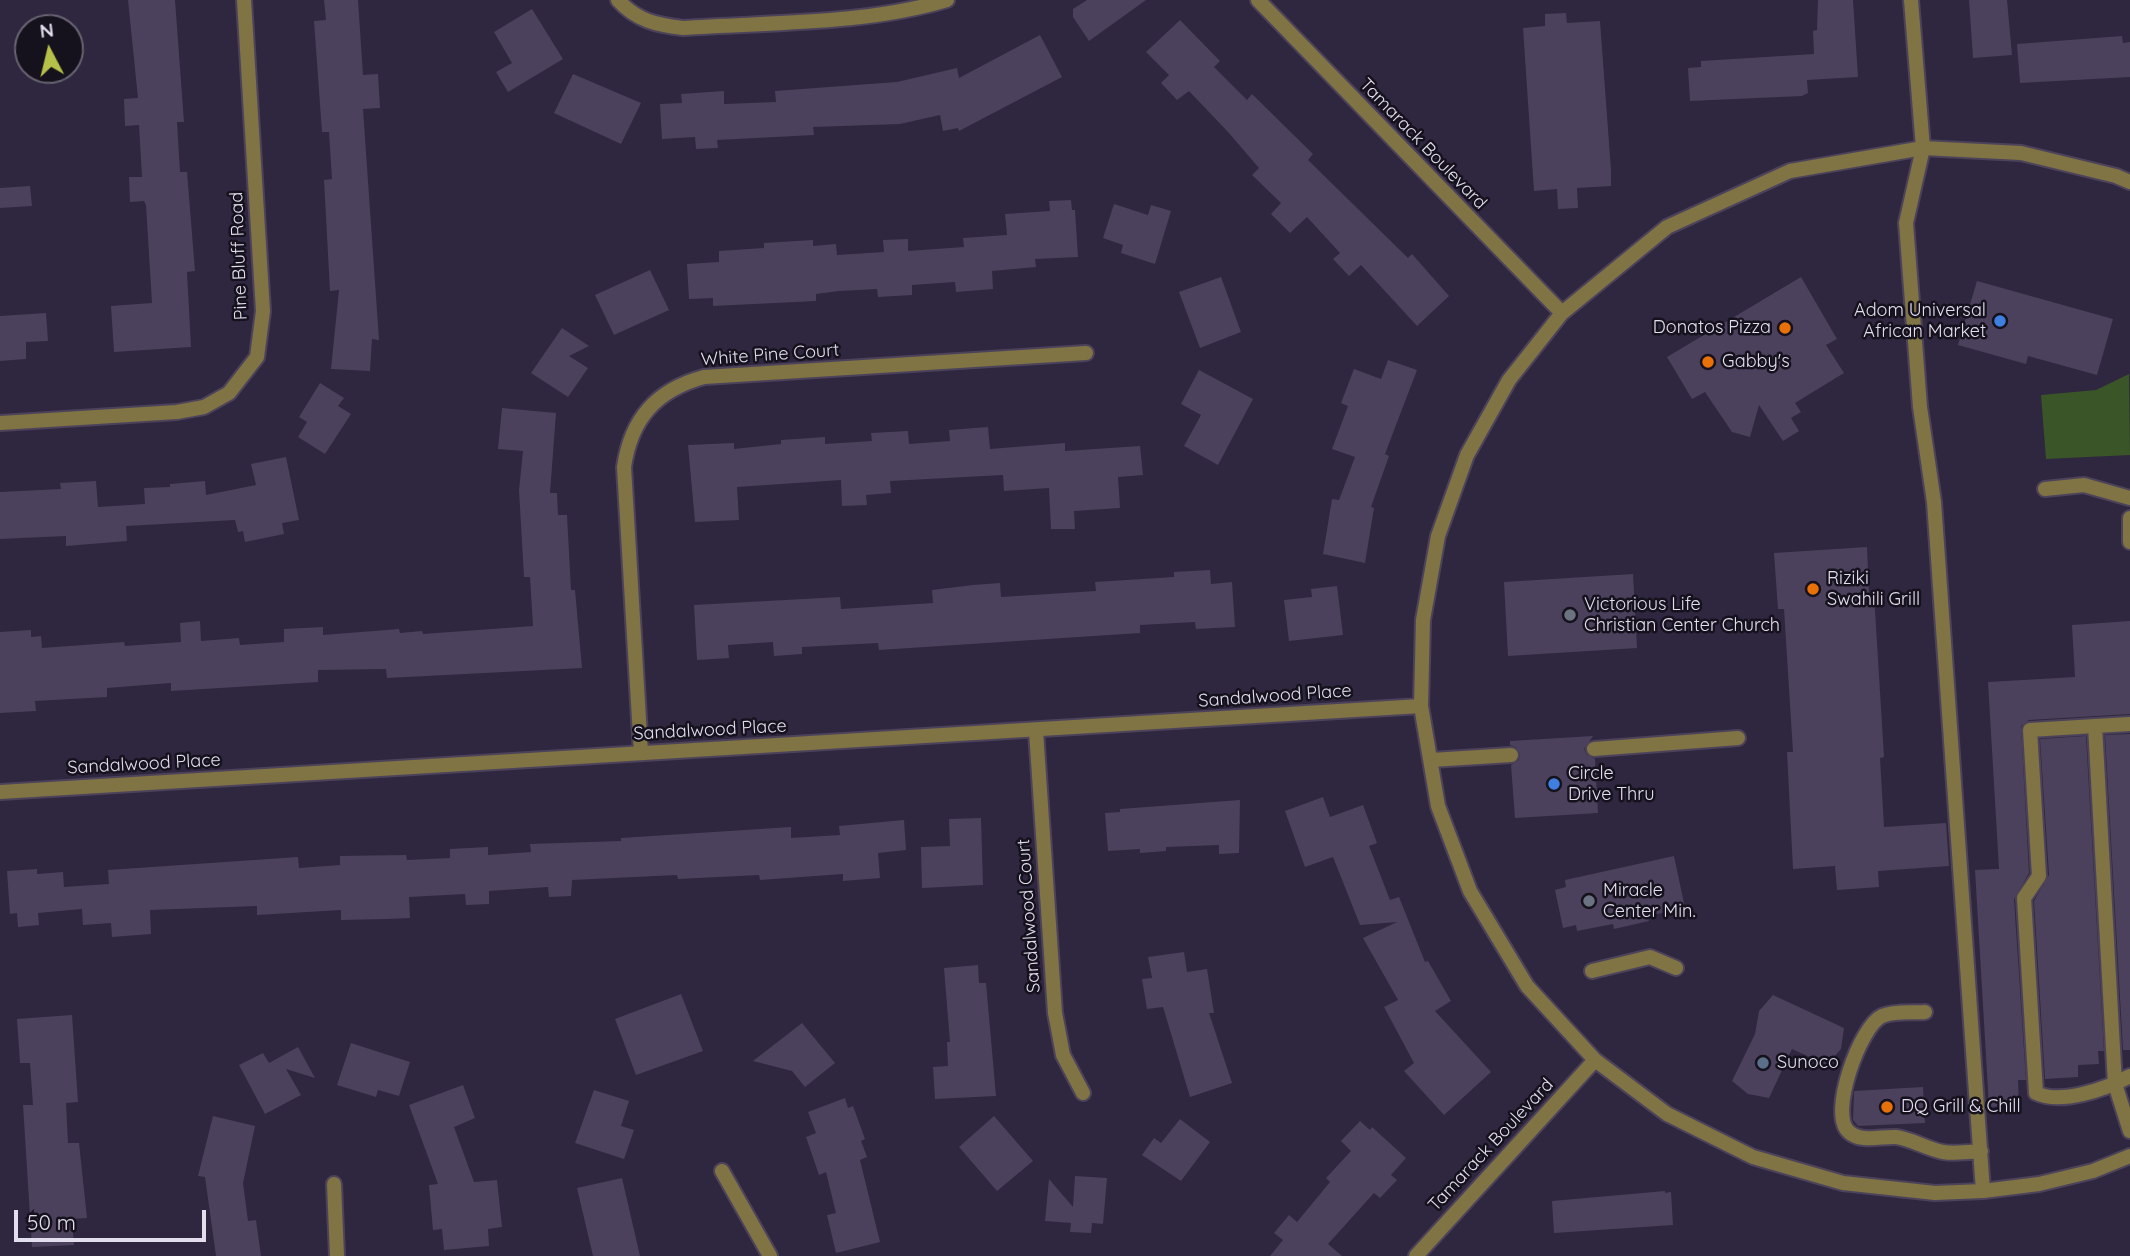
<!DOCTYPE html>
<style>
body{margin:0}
#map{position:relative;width:2130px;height:1256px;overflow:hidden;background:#2f263f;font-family:Quicksand,sans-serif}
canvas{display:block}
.north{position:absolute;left:14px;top:14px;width:70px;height:70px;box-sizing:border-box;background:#15111d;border:2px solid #676371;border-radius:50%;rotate:353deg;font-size:19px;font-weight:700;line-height:28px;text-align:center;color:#e3deee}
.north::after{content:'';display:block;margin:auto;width:24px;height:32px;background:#b6c149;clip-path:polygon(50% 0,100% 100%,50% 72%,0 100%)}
.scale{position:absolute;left:14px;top:1210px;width:192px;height:32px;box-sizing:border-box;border:4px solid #e3deee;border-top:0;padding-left:9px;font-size:21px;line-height:24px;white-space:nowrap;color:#e3deee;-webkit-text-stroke:5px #15111d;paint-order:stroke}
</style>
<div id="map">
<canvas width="2130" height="1256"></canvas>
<div class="north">N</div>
<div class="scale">50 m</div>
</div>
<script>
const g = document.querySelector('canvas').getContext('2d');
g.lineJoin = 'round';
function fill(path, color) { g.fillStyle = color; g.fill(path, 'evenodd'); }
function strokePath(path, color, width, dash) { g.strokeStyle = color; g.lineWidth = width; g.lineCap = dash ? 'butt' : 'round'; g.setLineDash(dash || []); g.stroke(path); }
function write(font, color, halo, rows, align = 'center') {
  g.font = font + ' Quicksand,sans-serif'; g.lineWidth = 5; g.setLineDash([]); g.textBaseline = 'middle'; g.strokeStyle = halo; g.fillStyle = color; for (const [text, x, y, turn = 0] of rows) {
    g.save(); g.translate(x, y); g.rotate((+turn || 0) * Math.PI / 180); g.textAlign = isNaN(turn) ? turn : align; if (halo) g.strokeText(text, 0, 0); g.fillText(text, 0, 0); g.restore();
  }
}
const green = new Path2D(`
 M2129,374L2130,455L2046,459L2041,395L2096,390Z`);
const building = new Path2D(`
 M128,0H175L184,122H177L180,172H187L195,271L187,272L191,347L114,352L111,306L152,303L146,205L144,201L130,202L129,177H142L139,125L125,126L124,99L138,98Z
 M324,0H358L363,75L378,74L380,108L363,109L379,340L372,339L370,371L331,369L339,290L330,291L324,180L332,179L329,132H322L314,21L326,20Z
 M1087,0H1146L1089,41L1073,17V9Z
 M1818,0H1853L1858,77L1807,80L1808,93L1802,96L1690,101L1688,68L1701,67V61L1814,54L1813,31L1817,30Z
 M1969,0H2007L2012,55L1973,58Z
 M532,9L563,59L508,92L496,72L512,63L494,32Z
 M1566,13L1567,23L1600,21L1611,170V186L1577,188L1578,208L1558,209L1557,189L1534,191L1523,28L1545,26V14Z
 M1180,20L1220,61L1214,67L1247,100L1252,94L1313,154L1308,160L1408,258L1412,254L1449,296L1417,326L1361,265L1349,276L1333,259L1340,253L1307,217L1290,233L1271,214L1281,203L1252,175L1259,168L1228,132L1189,91L1177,100L1161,83L1169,75L1146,52Z
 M1040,35L1062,77L959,131L958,128L943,131L940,115L900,124L813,127L814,135L717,140L718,148L696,149L695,137L662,139L660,104L682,103L681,94L724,91V104L776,102L775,91L897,82L957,68L959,78Z
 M2122,36L2123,43L2130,42V77L2020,83L2017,44Z
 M573,74L641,103L621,144L554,113Z
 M30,186L32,206L0,208V188Z
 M1071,200L1072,210H1075L1078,257L1035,259L1036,267L992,271L993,289L956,292L955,282L912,285V295L878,297L877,289L839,291L816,294V301L713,306V298L689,299L687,264L719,262V251L764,248V243L813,240V246L836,244L837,255L884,252L883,240L908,239V251L964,247L963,238L1007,235L1005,214L1050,211L1049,201Z
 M1114,204L1148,215L1151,205L1171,211L1155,264L1121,253L1123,245L1103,238Z
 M650,270L669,310L614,335L595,295Z
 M1221,277L1241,332L1200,348L1179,292Z
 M1801,277L1837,339L1826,345L1844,373L1795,403L1801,412L1791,418L1799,431L1783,441L1759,405L1750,437L1732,432L1705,392L1692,399L1667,357Z
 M1977,281L2113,319L2097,375L2028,356L2026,364L1958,345Z
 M46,313L48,341L26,342V359L0,361V316Z
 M562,328L589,346L569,356L588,368L568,397L531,373Z
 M1388,360L1417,370L1385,454L1389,456L1371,507L1374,508L1365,563L1323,554L1332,499L1339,500L1355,457L1332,449L1348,406L1341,403L1354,369L1381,379Z
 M1199,370L1253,399L1218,465L1184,446L1201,415L1181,404Z
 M320,383L344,398L338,406L351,414L325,454L298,437L307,422L299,417Z
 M502,408L556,413L550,493H557L558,515H567L571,590H575L582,668L387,678L386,669L318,670V682L171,691V683L107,688V697L35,701L36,711L0,713V632L31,630V637L41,636L42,648L124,642L125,646L181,642L180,623L200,621L201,641L239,638L240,645L284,642V629L323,627V635L399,629L400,633L422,631L423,634L533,626L530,577H524L519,490L523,451L498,449Z
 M988,427L990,449L1065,443V451L1140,446L1143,475L1118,477L1120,508L1074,511L1075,529H1051L1049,488L1004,491L1003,475L890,481L891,493L866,495L867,505L842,506L841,480L737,487L739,520L695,522L688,445L734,443V449L781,444V440L825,437V444L872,441L871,433L908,431L909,444L950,441L949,430Z
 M286,457L299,520L282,523L284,534L245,542L243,531L238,532L235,520L126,526L127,541L66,546V536L0,539V492L61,489L60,483L96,481L98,507L145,504L144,488L170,487V484L205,481L206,495L256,485L251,464Z
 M1867,547L1869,594H1874L1884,757L1880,758L1884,827L1946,823L1949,866L1878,871L1879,887L1837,890L1835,866L1793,869L1787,752H1793L1784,609H1778L1774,553Z
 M1210,570L1211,584L1232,582L1235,627L1196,629L1195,622L1140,625V633L879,650L878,643L802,647V654L774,656L773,642L728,645L729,658L697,660L694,605L840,597L841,609L933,603L932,590L973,585L1000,583L1001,597L1096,591L1095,582L1174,577V572Z
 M1633,574L1637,648L1508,656L1504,582Z
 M1337,586L1343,635L1289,641L1284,600L1312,597L1311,589Z
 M2130,621V714L2029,720L2021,726L2029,873L2014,899L2026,1080H2018L2019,1105L1989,1107L1975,870L1999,869L1988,682L2075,677L2072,625Z
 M2130,734V1050H2123L2105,735Z
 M1593,736L1584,749L1587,755L1595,759L1598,813L1515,818L1511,765L1519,760L1520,754L1516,747L1510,745V741Z
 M2086,736L2104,1051H2098L2099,1064L2078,1065V1077L2045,1079L2034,901L2049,875L2040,739Z
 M1323,797L1330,817L1363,805L1377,843L1369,846L1390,900L1399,897L1425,962L1428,961L1451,1001L1435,1011L1491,1072L1444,1115L1404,1071L1414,1063L1384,1007L1398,1000L1363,938L1397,922L1360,925L1333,857L1305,867L1285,811Z
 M1240,800L1239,853L1219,854V845L1166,847V851L1140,853V849L1108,851L1105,813L1120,812V809Z
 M981,818L983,885L922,888L921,847L950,846L949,819Z
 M904,820L906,850L878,853L880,878L843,881V874L760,880L759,875L678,879L677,875L572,880L571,896L549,897L548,887L489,891V904L466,905L465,894L409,897L410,918L386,919L341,920V910L257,915V906L150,910L151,934L112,937L111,923L83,925L82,909L38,913L39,925L18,927L17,913L10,914L7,871L37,869V874L63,872L64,887L109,884L108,870L298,857L299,868L340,865V856L406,855L407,860L450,858V849L488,847V855L531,852L530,844L621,841V838L791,827V838L840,835L839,826Z
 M1674,856L1685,908L1648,916L1649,921L1614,929L1613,924L1577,931L1576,925L1563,928L1555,890L1566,887L1565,880Z
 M1184,952L1187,972L1207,969L1214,1013H1209L1232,1083L1190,1097L1163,1007L1147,1009L1142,979L1152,978L1148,957Z
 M978,965L979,983H986L996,1096L935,1099L933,1067L948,1066L947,1042H950L944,968Z
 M681,994L703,1051L636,1075L615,1019Z
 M1773,995L1844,1028L1841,1049L1827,1065L1792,1049L1769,1098L1748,1094L1732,1081L1755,1034L1759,1011Z
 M72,1015L78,1102L66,1103L68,1143H79L87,1218L72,1219L74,1245L32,1247L23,1105H33L30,1063H20L17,1019Z
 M802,1023L835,1063L805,1087L792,1071L753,1061Z
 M351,1043L410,1062L399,1096L378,1090L376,1097L337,1085Z
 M298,1047L315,1078L286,1069L301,1095L265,1114L239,1065L263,1053L269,1063Z
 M463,1085L475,1118L454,1127L474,1182L497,1180L502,1227L488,1229L489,1246L444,1250L442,1229L433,1230L429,1185L438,1184L409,1105Z
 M1923,1087L1925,1123L1858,1126L1853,1120L1854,1091Z
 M594,1090L629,1101L621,1126L634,1130L624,1159L575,1143Z
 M845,1098L848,1108L853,1106L865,1139L861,1141L867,1157L860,1160L880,1242L836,1253L827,1215L836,1213L826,1172L819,1175L806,1137L816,1133L808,1112Z
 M213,1116L255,1126L243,1183L248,1221L256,1220L261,1256H216L205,1177L198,1176Z
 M994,1116L1033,1161L997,1191L959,1147Z
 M1180,1119L1210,1142L1181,1181L1142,1155L1154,1138L1161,1143Z
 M1360,1121L1370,1130L1372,1127L1406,1158L1391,1175L1397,1180L1380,1198L1374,1193L1328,1244L1342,1256H1270L1283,1240L1274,1233L1289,1215L1297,1222L1330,1182L1326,1178L1351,1151L1341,1141Z
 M1075,1176L1107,1178L1103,1224L1092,1223L1091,1233L1070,1232L1071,1223L1045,1221L1049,1179L1073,1207Z
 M622,1178L640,1256H593L577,1188Z
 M1665,1191V1193L1671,1192L1673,1225L1554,1233L1552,1201Z`);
const service = new Path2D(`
 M1911,0L1923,148L1906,223L1920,407L1934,502L1983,1191
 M2045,489L2084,485L2130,498
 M2130,518V542
 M2130,724L2095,726L2115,1084L2130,1131
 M2095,726L2030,730L2039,876L2024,898L2036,1093C2061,1105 2106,1089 2130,1076
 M1594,749L1738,738
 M1431,760L1511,755
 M1592,971L1650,957L1676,968
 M1925,1012C1911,1013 1894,1011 1882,1016C1860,1026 1828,1115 1849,1132C1861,1143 1882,1136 1896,1137C1912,1139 1927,1149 1943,1152C1955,1154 1969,1152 1981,1151`);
const minor = new Path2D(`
 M618,0C637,21 657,25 683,28C769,22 864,25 947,0
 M0,423L177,412L204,407L229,393L257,357L263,311L244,0
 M1036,731L1055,1013L1063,1055L1083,1093
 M641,753L624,467C631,419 656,390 704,377L1086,353
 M722,1171L770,1256
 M334,1184L337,1256`);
const tertiary = new Path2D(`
 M1258,0L1562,313
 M2130,182L2116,176L2021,153L1923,148L1790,171L1667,227L1562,313L1509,380L1467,455L1438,536L1423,620L1421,706L1438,806L1470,891L1527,986L1595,1060L1667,1114L1753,1157L1843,1183L1935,1193L1983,1191L2039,1184L2093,1171L2130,1156
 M0,792L1421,706
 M1416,1256L1595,1060`);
const markers = [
 [2000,321,7,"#3f7fe0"],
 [1785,328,7,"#e8710a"],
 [1708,362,7,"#e8710a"],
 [1813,589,7,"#e8710a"],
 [1570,615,7,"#6b7280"],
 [1554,784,7,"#3f7fe0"],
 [1589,901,7,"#6b7280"],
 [1763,1063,7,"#5c6f8a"],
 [1887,1107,7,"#e8710a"]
];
const streetNames = [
 ["Tamarack Boulevard",1423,144,46],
 ["Pine Bluff Road",239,256,-92],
 ["White Pine Court",770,355,-4],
 ["Sandalwood Place",1275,696,-4],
 ["Sandalwood Place",710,730,-3],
 ["Sandalwood Place",144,764,-3],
 ["Sandalwood Court",1029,916,-94],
 ["Tamarack Boulevard",1491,1145,-47]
];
const poiNames = [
 ["Adom Universal",1986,311,"right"],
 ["African Market",1986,332,"right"],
 ["Donatos Pizza",1771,328,"right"],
 ["Gabby's",1722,362],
 ["Riziki",1827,579],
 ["Swahili Grill",1827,600],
 ["Victorious Life",1584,605],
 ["Christian Center Church",1584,626],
 ["Circle",1568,774],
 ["Drive Thru",1568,795],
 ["Miracle",1603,891],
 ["Center Min.",1603,912],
 ["Sunoco",1777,1063],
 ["DQ Grill & Chill",1901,1107]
];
fill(green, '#3a5527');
fill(building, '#4b415c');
strokePath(service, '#4c435b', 18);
strokePath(minor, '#4c435b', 18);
strokePath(tertiary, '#4c435b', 18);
strokePath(service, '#807344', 14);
strokePath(minor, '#807344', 14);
strokePath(tertiary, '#807344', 14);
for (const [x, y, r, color] of markers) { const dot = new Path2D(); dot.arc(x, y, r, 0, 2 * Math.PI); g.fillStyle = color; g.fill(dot); strokePath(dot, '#15111d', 2.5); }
write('18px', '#e3deee', '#15111d', streetNames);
write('18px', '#e3deee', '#15111d', poiNames, 'left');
</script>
